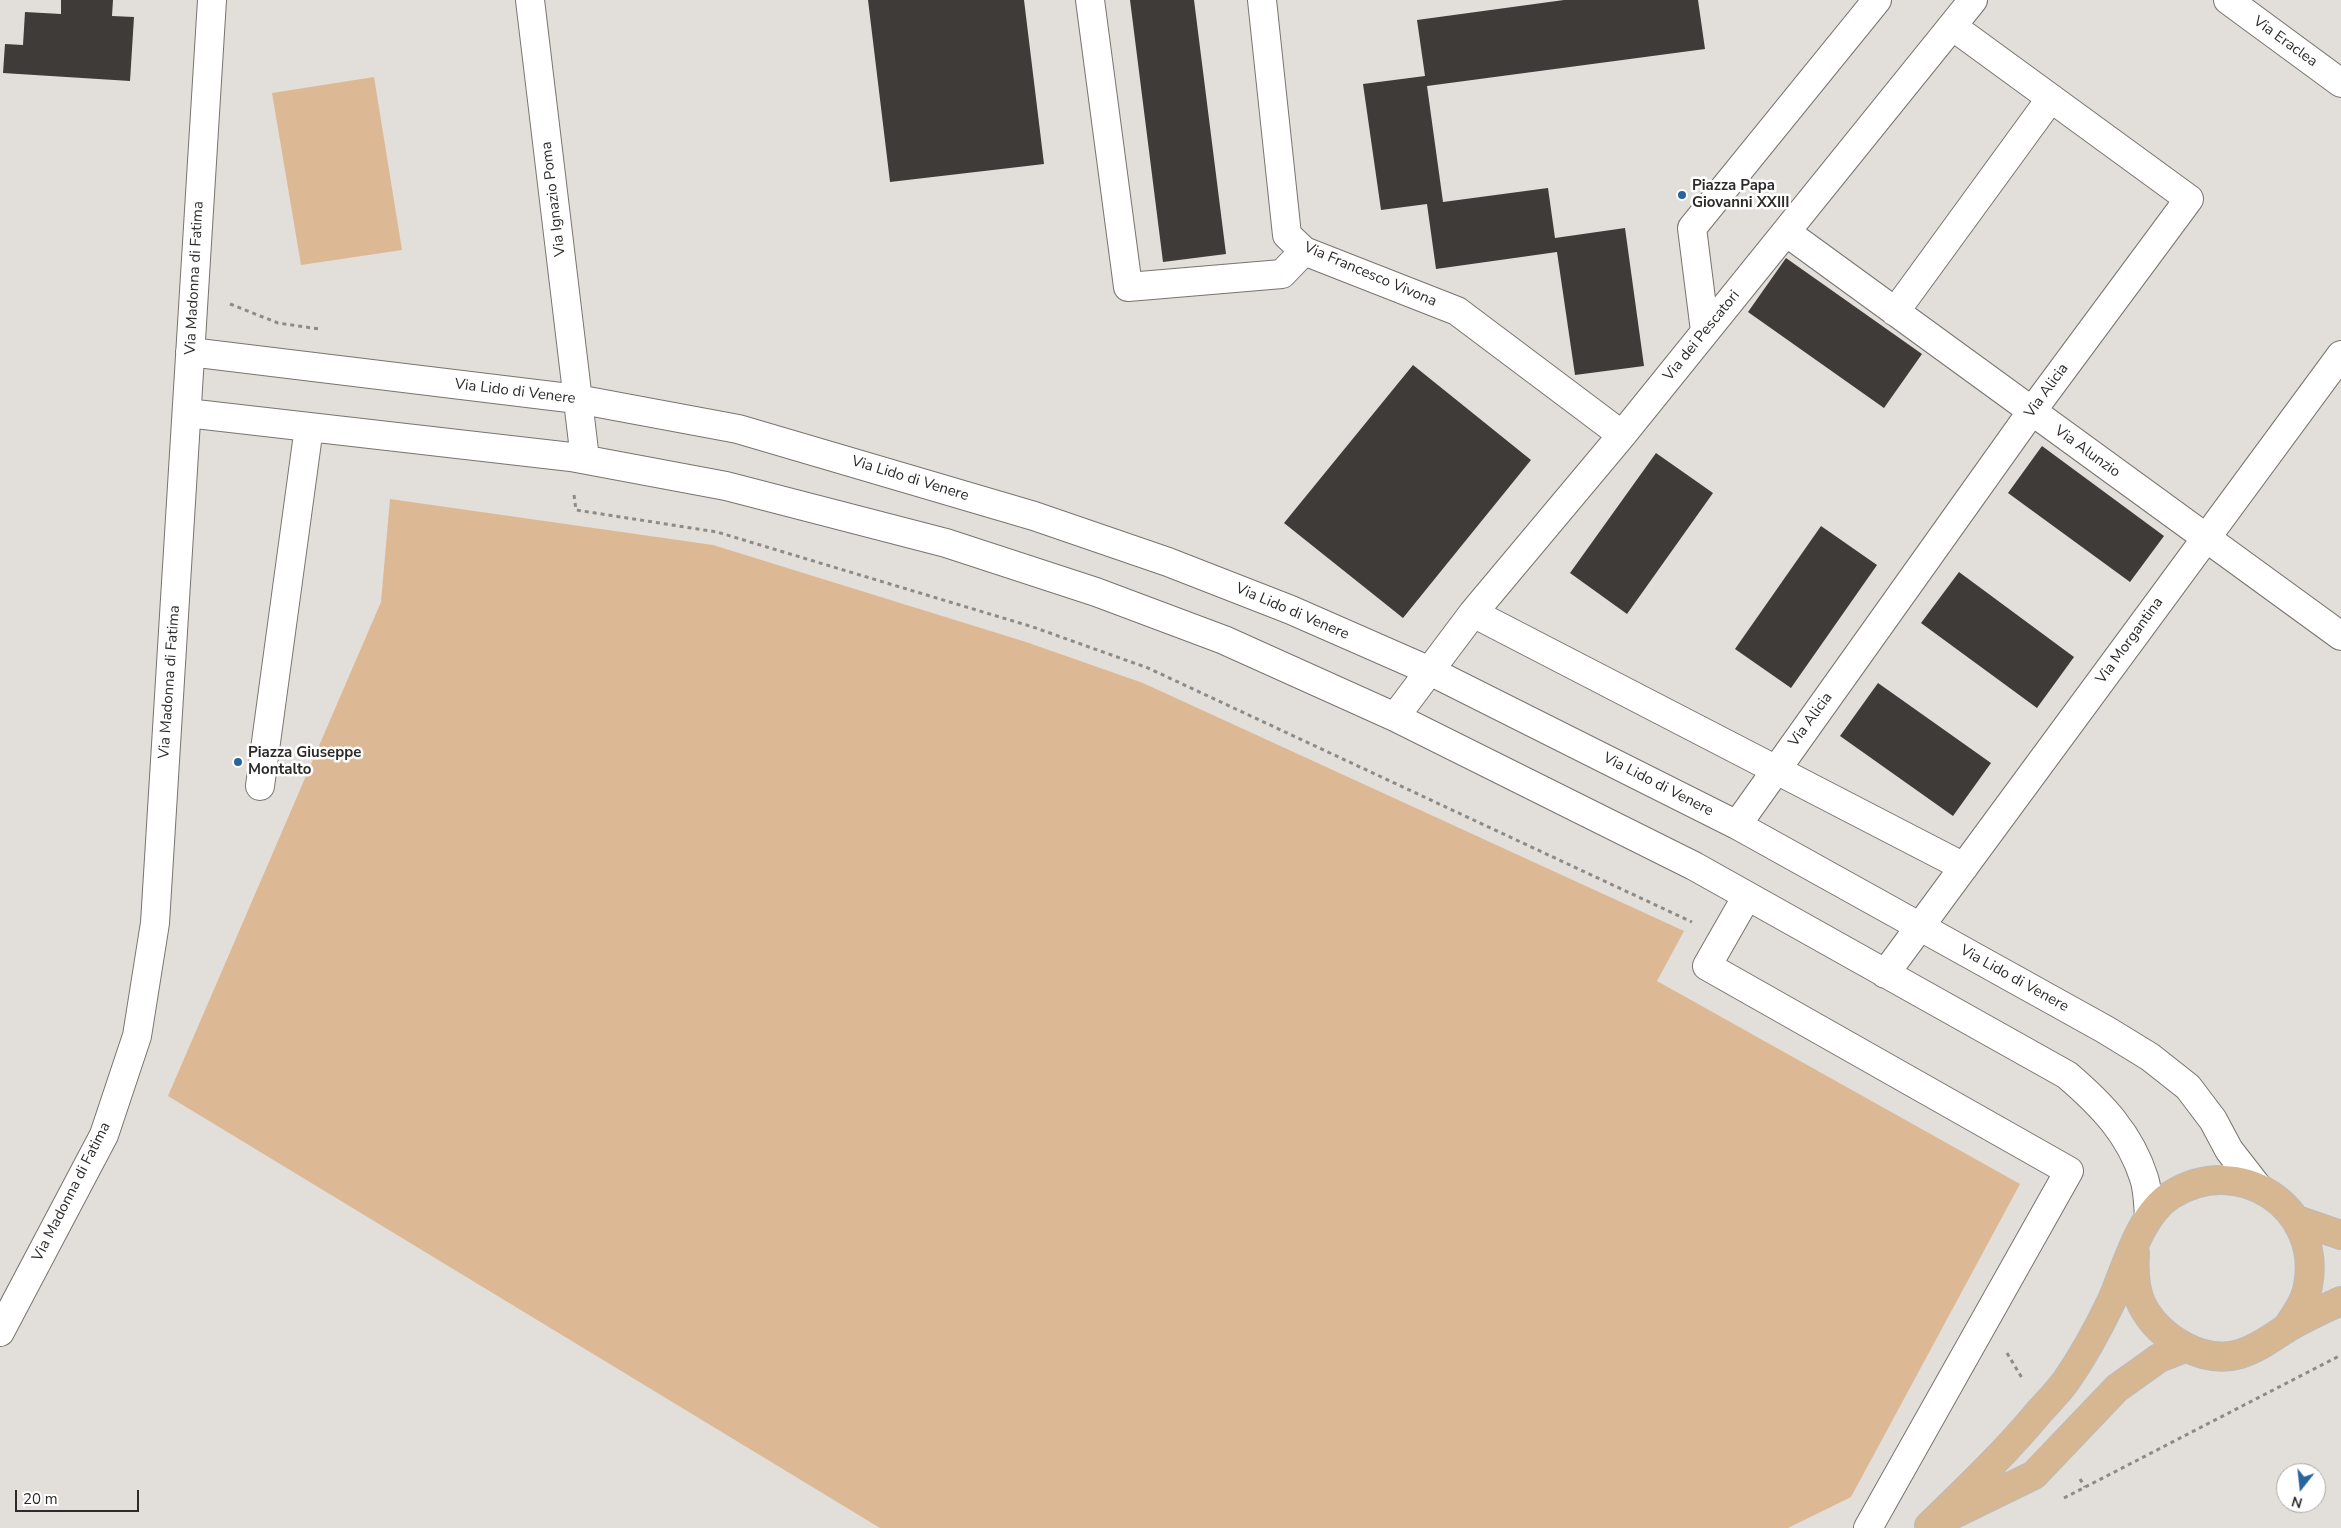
<!DOCTYPE html>
<style>
body{margin:0}
#map{position:relative;width:2341px;height:1528px;overflow:hidden;background:#e2ded9;font-family:"Nunito Sans",sans-serif}
canvas{display:block}
.north{position:absolute;left:2276px;top:1463px;width:50px;height:50px;box-sizing:border-box;background:#fff;border:1px solid #abaaaa;border-radius:50%;rotate:196deg;font-size:14px;font-weight:700;line-height:20px;text-align:center;color:#2d2b2a}
.north::after{content:'';display:block;margin:auto;width:18px;height:22px;background:#28659c;clip-path:polygon(50% 0,100% 100%,50% 72%,0 100%)}
.scale{position:absolute;left:15px;top:1490px;width:124px;height:22px;box-sizing:border-box;border:2px solid #2d2b2a;border-top:0;padding-left:6px;font-size:15px;line-height:18px;white-space:nowrap;color:#2d2b2a;-webkit-text-stroke:4px #fff;paint-order:stroke}
</style>
<div id="map">
<canvas width="2341" height="1528"></canvas>
<div class="north">N</div>
<div class="scale">20 m</div>
</div>
<script>
const g = document.querySelector('canvas').getContext('2d');
g.lineJoin = 'round';
function fill(path, color) { g.fillStyle = color; g.fill(path, 'evenodd'); }
function strokePath(path, color, width, dash) { g.strokeStyle = color; g.lineWidth = width; g.lineCap = dash ? 'butt' : 'round'; g.setLineDash(dash || []); g.stroke(path); }
function write(font, color, halo, rows, align = 'center') {
  g.font = font + ' "Nunito Sans",sans-serif'; g.lineWidth = 5; g.setLineDash([]); g.textBaseline = 'middle'; g.strokeStyle = halo; g.fillStyle = color; for (const [text, x, y, turn = 0] of rows) {
    g.save(); g.translate(x, y); g.rotate((+turn || 0) * Math.PI / 180); g.textAlign = isNaN(turn) ? turn : align; if (halo) g.strokeText(text, 0, 0); g.fillText(text, 0, 0); g.restore();
  }
}
const green = new Path2D(`
 M374,77L402,250L301,265L272,93Z
 M390,499L713,545L1026,642L1143,683L1684,931L1657,981L2020,1184L1851,1497L1788,1528H880L168,1096L381,602Z`);
const building = new Path2D(`
 M61,0H113L112,16L134,17L130,81L3,73L5,44L23,45L25,12L61,14Z
 M868,0H1024L1044,164L890,182Z
 M1130,0H1194L1226,254L1163,262Z
 M1564,0H1698L1705,49L1427,86L1443,202L1548,188L1555,238L1625,228L1644,366L1575,375L1557,252L1436,269L1427,204L1381,210L1363,84L1425,76L1417,20Z
 M1786,258L1922,354L1884,408L1748,312Z
 M1413,365L1531,460L1403,618L1284,523Z
 M2042,446L2164,536L2130,582L2008,493Z
 M1656,453L1713,493L1627,614L1570,573Z
 M1821,526L1877,565L1791,688L1735,649Z
 M1959,572L2074,657L2037,708L1921,623Z
 M1878,683L1991,763L1953,816L1840,736Z`);
const path = new Path2D(`
 M230,304L278,323L319,329
 M574,495L576,510L717,532L1033,627L1148,668L1692,922
 M2007,1353L2022,1378
 M2080,1479L2085,1487
 M2064,1498L2341,1355`);
const minor = new Path2D(`
 M530,0L585,459
 M1090,0L1128,287L1282,274L1304,251
 M1262,0L1287,235L1304,251L1457,311L1622,435
 M2228,0L2341,83
 M1786,232L2341,636
 M1895,312L2051,98
 M1705,331L1692,228L1877,0
 M190,352L577,399L738,429L1034,516L1168,562L1291,610L1430,671L1737,825L2106,1030L2150,1057L2188,1087L2213,1120L2229,1150L2257,1186
 M187,413L571,457L726,486L946,543L1096,592L1224,640L1395,717L1694,866L2067,1075C2102,1105 2130,1134 2144,1178C2148,1190 2148,1204 2149,1216
 M1473,613L1964,867
 M1395,717L1473,613L1622,435L1973,0
 M260,786L309,427
 M1737,825L2032,411L2189,199L1952,26
 M1747,896L1707,966L2069,1171L1868,1528
 M1885,974L2341,355
 M0,1332L104,1135L137,1036L155,923L212,0`);
const major = new Path2D(`
 M2297,1220L2341,1235
 M2135,1253C2134,1270 2134,1289 2142,1305C2159,1338 2203,1365 2240,1354C2259,1348 2271,1338 2287,1328C2304,1318 2323,1309 2341,1301
 M1950,1516L2034,1475L2117,1388L2159,1358L2185,1348
 M1929,1526C1967,1489 2005,1453 2039,1412C2048,1402 2058,1392 2066,1381C2082,1358 2099,1327 2111,1302C2126,1269 2139,1215 2171,1195C2238,1152 2323,1207 2308,1286C2305,1302 2295,1316 2286,1329`);
const markers = [
 [1682,195,5,"#28659c"],
 [238,762,5,"#28659c"]
];
const streetNames = [
 ["Via Eraclea",2285,42,36],
 ["Via Ignazio Poma",554,199,-97],
 ["Via Francesco Vivona",1370,275,23],
 ["Via Madonna di Fatima",195,278,-87],
 ["Via dei Pescatori",1702,336,-51],
 ["Via Alicia",2047,391,-54],
 ["Via Lido di Venere",515,392,7],
 ["Via Alunzio",2087,452,36],
 ["Via Lido di Venere",910,479,17],
 ["Via Lido di Venere",1292,612,23],
 ["Via Morgantina",2130,641,-54],
 ["Via Madonna di Fatima",170,682,-86],
 ["Via Alicia",1811,720,-54],
 ["Via Lido di Venere",1658,785,27],
 ["Via Lido di Venere",2014,979,29],
 ["Via Madonna di Fatima",72,1192,-63]
];
const poiNames = [
 ["Piazza Papa",1692,186],
 ["Giovanni XXIII",1692,203],
 ["Piazza Giuseppe",248,753],
 ["Montalto",248,770]
];
fill(green, '#dcb994');
fill(building, '#3f3b38');
strokePath(minor, '#787470', 30);
strokePath(major, '#bcbbbb', 30);
strokePath(path, '#8e8b87', 3, [4, 4]);
strokePath(minor, '#fff', 28);
strokePath(major, '#d7b791', 28);
for (const [x, y, r, color] of markers) { const dot = new Path2D(); dot.arc(x, y, r, 0, 2 * Math.PI); g.fillStyle = color; g.fill(dot); strokePath(dot, '#fff', 2); }
write('15px', '#2d2b2a', '#fff', streetNames);
write('bold 15px', '#2d2b2a', '#fff', poiNames, 'left');
</script>
